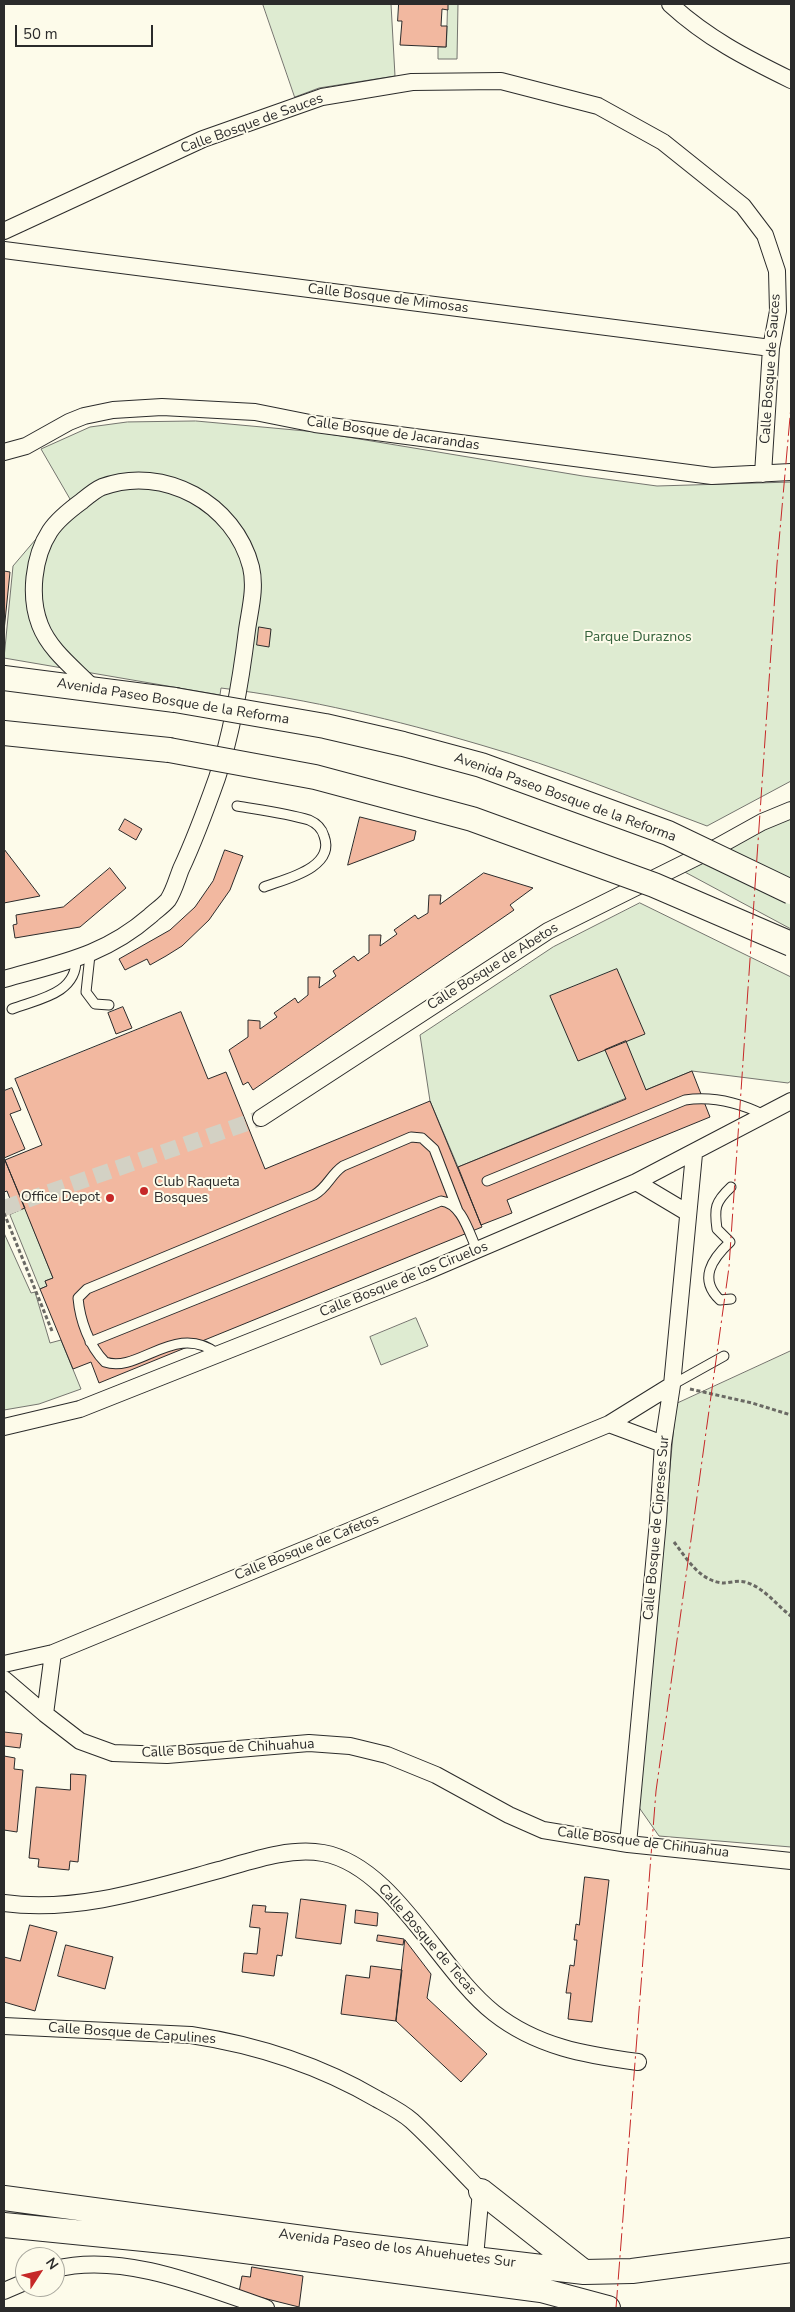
<!DOCTYPE html>
<style>
body{margin:0}
#map{position:relative;width:795px;height:2312px;overflow:hidden;background:#fdfbea;font-family:"Nunito Sans",sans-serif}
canvas{display:block}
.frame{position:absolute;inset:0;border:5px solid #2b2b2b;pointer-events:none}
.north{position:absolute;left:15px;top:2247px;width:50px;height:50px;box-sizing:border-box;background:#fdfbea;border:1px solid #a9a89e;border-radius:50%;rotate:55deg;font-size:14px;font-weight:700;line-height:20px;text-align:center;color:#2b2b2b}
.north::after{content:'';display:block;margin:auto;width:18px;height:22px;background:#c62828;clip-path:polygon(50% 0,100% 100%,50% 72%,0 100%)}
.scale{position:absolute;left:15px;top:25px;width:138px;height:22px;box-sizing:border-box;border:2px solid #2b2b2b;border-top:0;padding-left:6px;font-size:15px;line-height:18px;white-space:nowrap;color:#2b2b2b;-webkit-text-stroke:4px #fdfbea;paint-order:stroke}
</style>
<div id="map">
<canvas width="795" height="2312"></canvas>
<div class="frame"></div>
<div class="north">N</div>
<div class="scale">50 m</div>
</div>
<script>
const g = document.querySelector('canvas').getContext('2d');
g.lineJoin = 'round';
function fill(path, color) { g.fillStyle = color; g.fill(path, 'evenodd'); }
function strokePath(path, color, width, dash) { g.strokeStyle = color; g.lineWidth = width; g.lineCap = dash ? 'butt' : 'round'; g.setLineDash(dash || []); g.stroke(path); }
function write(font, color, halo, rows, align = 'center') {
  g.font = font + ' "Nunito Sans",sans-serif'; g.lineWidth = 4; g.setLineDash([]); g.textBaseline = 'middle'; g.strokeStyle = halo; g.fillStyle = color; for (const [text, x, y, turn = 0] of rows) {
    g.save(); g.translate(x, y); g.rotate((+turn || 0) * Math.PI / 180); g.textAlign = isNaN(turn) ? turn : align; if (halo) g.strokeText(text, 0, 0); g.fillText(text, 0, 0); g.restore();
  }
}
const green = new Path2D(`
 M263,4H391L395,76L319,88L295,97Z
 M448,4H458L457,59H438V47H446Z
 M196,421L317,432L583,476L657,486L791,482V781L707,826C632,798 558,767 481,745C396,720 309,699 221,688L220,695L4,658L13,566L70,499L41,449L90,427L127,422Z
 M791,818V929L668,863Z
 M640,903L791,977V1081L788,1083L692,1071L458,1167L430,1101L420,1035L553,947Z
 M25,1208L53,1278L45,1281L47,1286L40,1289L10,1215Z
 M4,1233L31,1293L35,1292L50,1343L61,1340L81,1389L39,1404L4,1410Z
 M416,1318L428,1346L381,1365L370,1337Z
 M791,1351V1847L659,1836L638,1806L676,1404Z`);
const building = new Path2D(`
 M399,4H448V10L442,9L441,26H447L446,47L400,45L402,21H398Z
 M4,571L10,572L4,631Z
 M259,627L271,629L269,647L257,645Z
 M360,817L416,831L414,840L348,865Z
 M125,819L142,829L136,840L119,830Z
 M4,849L40,896L4,903Z
 M225,850L243,856L230,890L209,920L182,946L166,956L150,965L147,959L125,970L119,959L170,930L195,907L213,881Z
 M110,868L126,888L80,927L15,938L13,925L17,924L16,915L63,907Z
 M484,873L533,888L510,905L514,910L253,1090L248,1082L243,1085L229,1050L248,1037V1020L260,1021V1029L277,1017L274,1013L295,998L298,1003L308,995V977H320L319,988L336,976L333,971L354,956L358,961L369,953V935H381L380,946L397,934L394,930L415,915L418,919L428,913L429,895H441L440,904Z
 M617,969L645,1034L578,1061L550,996Z
 M123,1007L132,1028L116,1034L108,1013Z
 M181,1012L208,1079L226,1072L265,1169L430,1101L482,1227L99,1383L91,1362L73,1369L40,1289L47,1286L45,1281L53,1278L5,1160L42,1145L15,1079Z
 M626,1041L646,1090L692,1071L710,1117L507,1200L512,1213L481,1225L458,1167L626,1099L605,1050Z
 M12,1088L21,1110L10,1114L25,1149L4,1158L25,1208L15,1212L7,1191L4,1192V1091Z
 M4,1732L22,1734L20,1748L4,1746Z
 M4,1756L15,1758L14,1769L23,1770L17,1832L4,1830Z
 M71,1774L86,1775L78,1862L70,1861L69,1870L38,1867L39,1859L29,1858L36,1787L70,1790Z
 M585,1877L609,1880L592,2022L568,2019L571,1993H566L570,1965L574,1966L577,1940H574L576,1924L579,1925Z
 M301,1899L346,1905L341,1944L296,1938Z
 M253,1905L266,1906L265,1912L288,1913L282,1956L277,1955L274,1976L242,1972L244,1953L257,1954L260,1928L250,1927Z
 M356,1910L378,1913L377,1926L355,1923Z
 M30,1925L57,1932L35,2011L4,2002V1957L20,1961Z
 M378,1935L404,1939L403,1945L377,1941Z
 M405,1940L431,1974L427,1998L487,2054L461,2082L396,2021Z
 M66,1945L113,1957L105,1989L58,1976Z
 M371,1966L402,1970L396,2021L341,2014L346,1975L369,1978Z
 M252,2267L303,2276L299,2307L239,2292L242,2276L250,2277Z`);
const streetTunnel = new Path2D(`
 M4,1208L261,1118`);
const path = new Path2D(`
 M4,1213L52,1331
 M690,1389L752,1403L791,1415
 M674,1542C687,1559 699,1580 722,1583C729,1583 738,1580 745,1582C764,1587 776,1605 791,1616`);
const lane = new Path2D(`
 M237,806C261,810 286,813 309,820C316,823 322,829 324,836C336,868 285,879 264,887
 M90,955L86,992L95,1004L109,1005
 M12,1009C38,999 77,994 76,959
 M487,1181L685,1100C712,1096 740,1103 764,1115
 M731,1187C715,1202 714,1208 717,1229L730,1242C712,1259 698,1279 720,1300L731,1299
 M90,1342L441,1201C462,1203 469,1233 477,1250
 M218,1354C175,1321 139,1374 105,1362C89,1346 80,1320 78,1298L87,1289L314,1195C328,1187 330,1175 343,1166L411,1137L422,1138L434,1149L458,1211
 M672,1385L724,1356`);
const street = new Path2D(`
 M670,4C707,38 746,58 791,80
 M4,231L203,139L322,97L412,82L501,81L598,106L663,142L743,206L765,235L777,271L778,311L771,348L763,474
 M4,250L771,348
 M4,452L26,446L69,422L84,416L113,410L162,407L255,412L315,424L712,476L791,472
 M4,979C60,963 104,956 150,916C155,911 163,906 168,900C174,891 177,879 181,869C195,839 206,809 217,778C233,730 241,680 247,630C250,609 256,588 251,567C235,504 164,464 102,487C95,490 88,496 82,501C71,509 58,519 50,531C33,557 29,597 40,625C50,651 75,669 93,688
 M261,1118L548,931L717,847L762,822L791,810
 M636,1182L688,1213
 M609,1424L663,1444
 M4,1427L80,1409L423,1273L636,1182L791,1101
 M4,1664L53,1653L609,1424L672,1385
 M4,1679L45,1714L80,1741L113,1753L167,1755L309,1743L350,1746L387,1755L436,1775L509,1815L543,1830L628,1844L791,1861
 M45,1714L53,1653
 M628,1844L658,1521L663,1444L672,1385L694,1154
 M4,1903C76,1913 150,1889 219,1870C251,1861 289,1847 323,1853C394,1866 439,1970 494,2013C537,2047 586,2055 638,2062
 M4,2026L191,2035C257,2045 319,2065 377,2099C388,2105 402,2112 412,2121C436,2143 458,2168 481,2191L474,2268
 M55,2269C122,2252 203,2286 266,2308
 M4,2291L25,2282`);
const secondary = new Path2D(`
 M4,678L175,700
 M4,733L169,750
 M481,2191L584,2272
 M4,2198L348,2244L584,2272L632,2271L791,2250
 M4,2225L184,2243L541,2290L608,2308`);
const secondaryBridge = new Path2D(`
 M175,700L325,726L403,744L481,765L668,833L791,892
 M169,750L315,777L472,819L654,885L791,944`);
const power = new Path2D(`
 M616,2308L656,1791L729,1267L777,564L791,406`);
const markers = [
 [144,1191,5,"#c62828"],
 [110,1198,5,"#c62828"]
];
const streetNames = [
 ["Calle Bosque de Sauces",252,124,-20],
 ["Calle Bosque de Mimosas",388,299,7],
 ["Calle Bosque de Sauces",771,369,-86],
 ["Calle Bosque de Jacarandas",393,434,8],
 ["Avenida Paseo Bosque de la Reforma",173,702,9],
 ["Avenida Paseo Bosque de la Reforma",565,798,20],
 ["Calle Bosque de Abetos",493,967,-32],
 ["Calle Bosque de los Ciruelos",404,1280,-22],
 ["Calle Bosque de Cipreses Sur",657,1528,-85],
 ["Calle Bosque de Cafetos",307,1548,-22],
 ["Calle Bosque de Chihuahua",228,1749,-3],
 ["Calle Bosque de Chihuahua",643,1843,7],
 ["Calle Bosque de Tecas",427,1940,49],
 ["Calle Bosque de Capulines",132,2034,4],
 ["Avenida Paseo de los Ahuehuetes Sur",397,2249,7]
];
const parkNames = [
 ["Parque Duraznos",638,638]
];
const poiNames = [
 ["Club Raqueta",154,1183],
 ["Bosques",154,1199],
 ["Office Depot",100,1198,"right"]
];
fill(green, '#deebd1');
strokePath(green, '#74746e', 1);
fill(building, '#f2b8a0');
strokePath(building, '#2b2b2b', 1);
strokePath(streetTunnel, '#d3d1c4', 16, [16, 8]);
strokePath(lane, '#2b2b2b', 11);
strokePath(street, '#2b2b2b', 18);
strokePath(secondary, '#2b2b2b', 26);
strokePath(path, '#6a6964', 3, [4, 2.5]);
strokePath(lane, '#fdfbea', 9);
strokePath(street, '#fdfbea', 16);
strokePath(secondary, '#fdfbea', 24);
strokePath(secondaryBridge, '#2b2b2b', 26, []);
strokePath(secondaryBridge, '#fdfbea', 24);
strokePath(power, '#c62828', 1, [18, 4, 2.5, 4]);
for (const [x, y, r, color] of markers) { const dot = new Path2D(); dot.arc(x, y, r, 0, 2 * Math.PI); g.fillStyle = color; g.fill(dot); strokePath(dot, '#fdfbea', 2); }
write('14px', '#2b2b2b', '#fdfbea', streetNames);
write('14px', '#34623c', '#fdfbea', parkNames);
write('14px', '#2b2b2b', '#fdfbea', poiNames, 'left');
</script>
